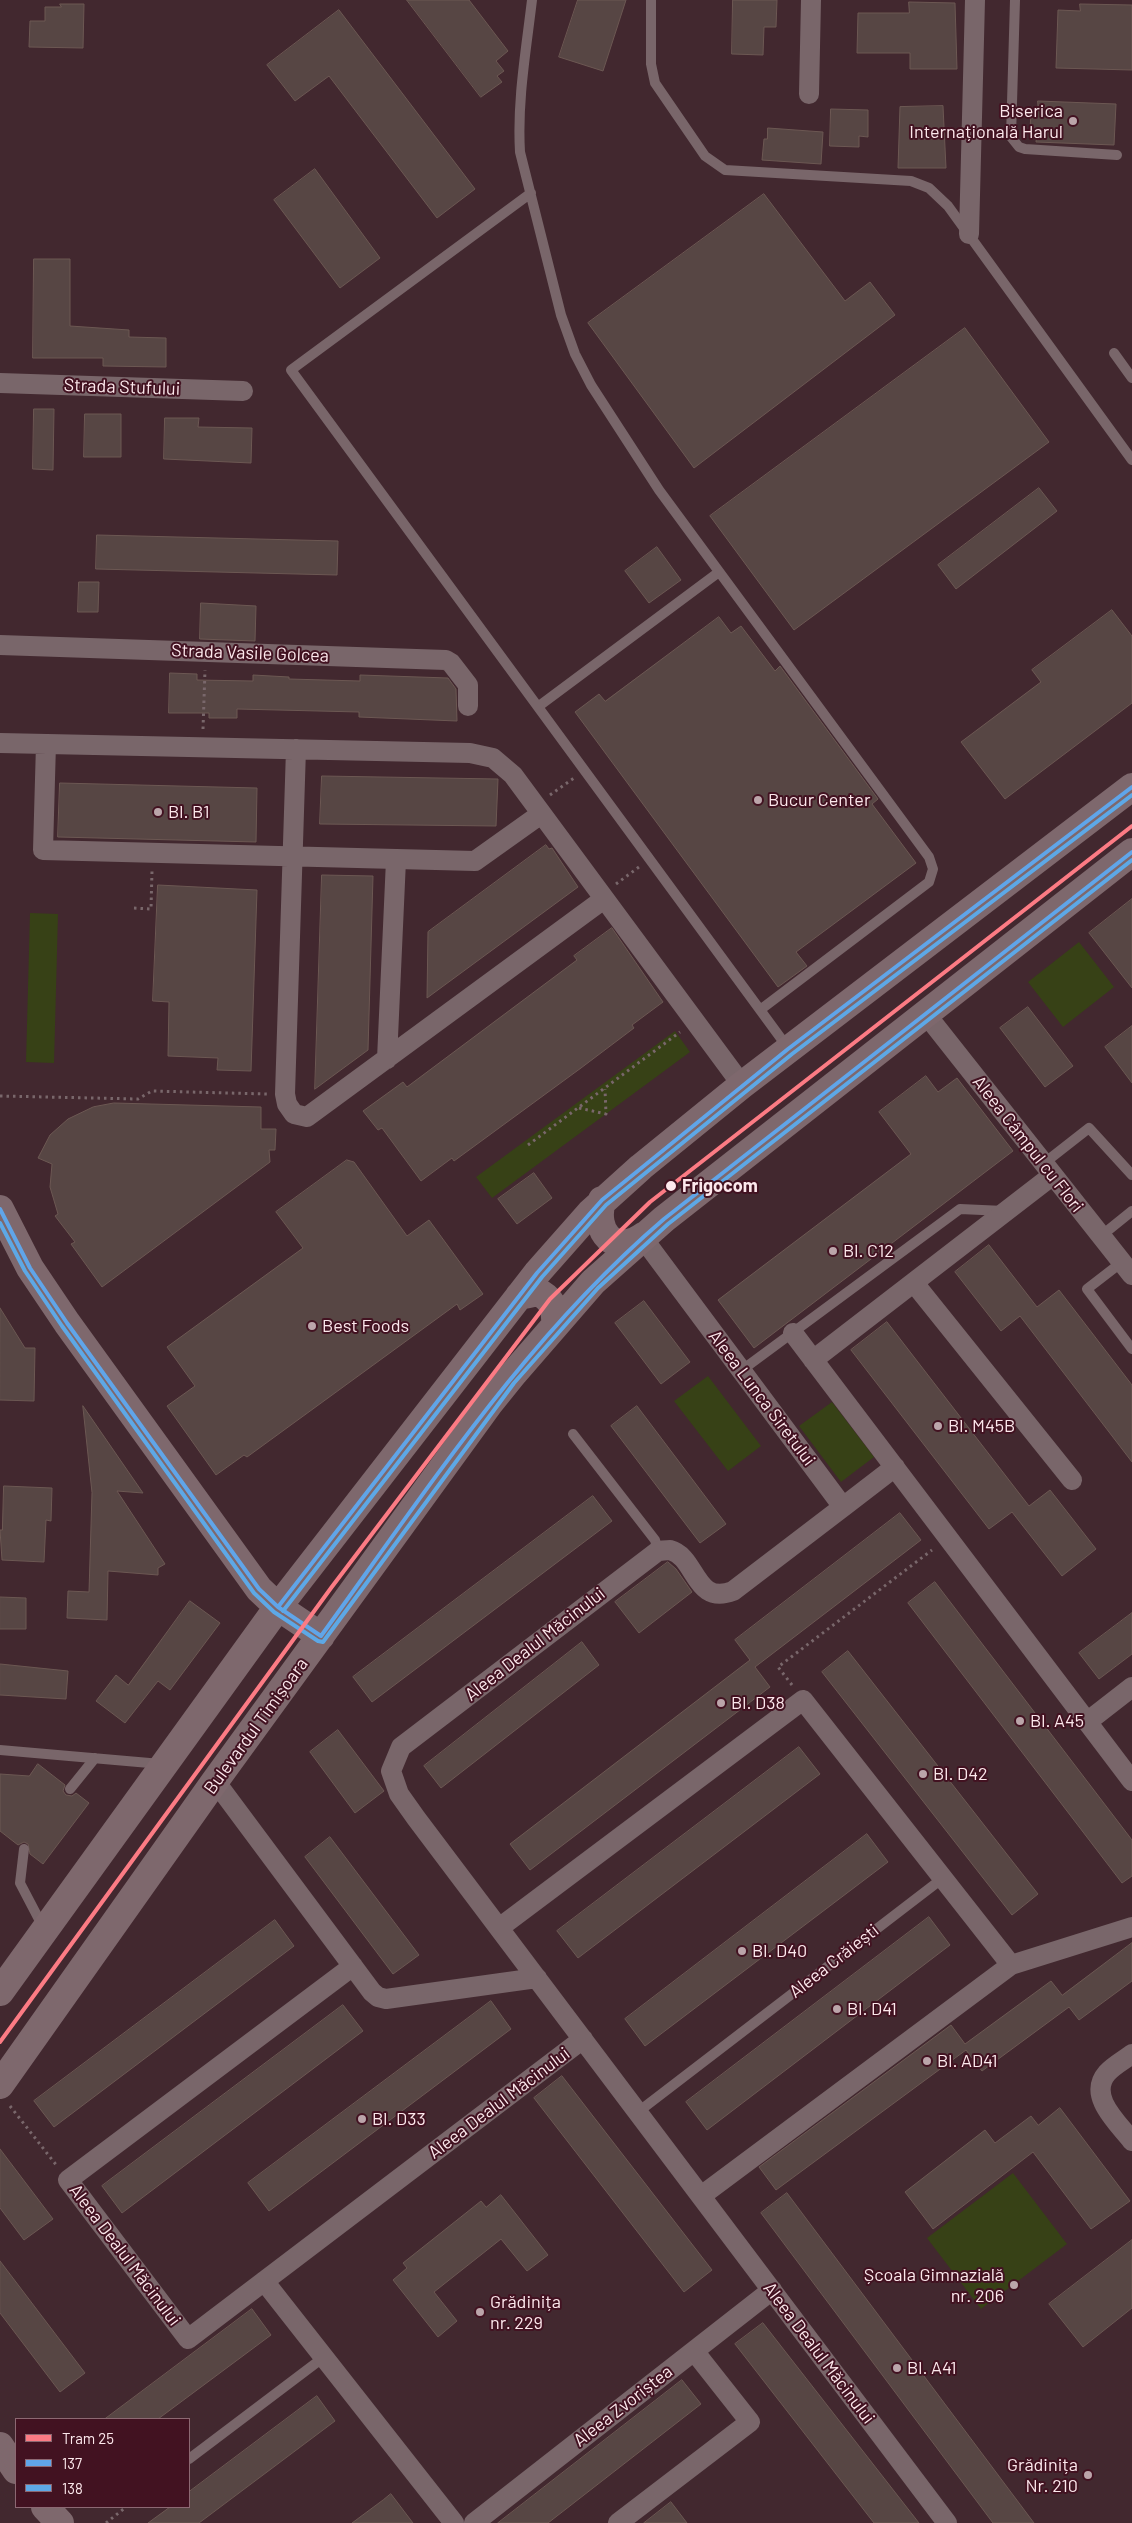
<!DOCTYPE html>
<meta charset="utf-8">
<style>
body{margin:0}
#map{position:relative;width:1132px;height:2523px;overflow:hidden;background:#42282f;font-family:Barlow,sans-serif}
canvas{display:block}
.legend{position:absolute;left:15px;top:2418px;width:175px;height:90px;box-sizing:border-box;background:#421221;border:1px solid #8c6872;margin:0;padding:6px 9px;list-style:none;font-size:15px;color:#fce8ec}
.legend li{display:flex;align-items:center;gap:10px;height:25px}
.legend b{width:25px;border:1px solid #8c6872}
</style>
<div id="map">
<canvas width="1132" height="2523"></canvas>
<ul class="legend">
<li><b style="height:6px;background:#fc7b84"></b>Tram 25</li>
<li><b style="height:6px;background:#60a5e9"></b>137</li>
<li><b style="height:6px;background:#5da8e6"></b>138</li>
</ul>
</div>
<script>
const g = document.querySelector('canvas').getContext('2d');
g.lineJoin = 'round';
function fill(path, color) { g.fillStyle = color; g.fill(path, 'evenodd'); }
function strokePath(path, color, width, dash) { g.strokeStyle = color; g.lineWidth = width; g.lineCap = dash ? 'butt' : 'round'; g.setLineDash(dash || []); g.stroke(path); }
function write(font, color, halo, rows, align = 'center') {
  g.font = font + ' Barlow,sans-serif'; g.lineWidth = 4; g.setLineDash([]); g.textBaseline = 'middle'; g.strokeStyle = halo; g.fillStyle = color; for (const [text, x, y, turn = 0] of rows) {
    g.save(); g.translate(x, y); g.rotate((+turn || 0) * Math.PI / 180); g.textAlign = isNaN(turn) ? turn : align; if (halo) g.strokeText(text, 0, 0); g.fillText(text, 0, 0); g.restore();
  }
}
const green = new Path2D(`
 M30,913L58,914L54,1063L26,1062Z
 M1079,942L1114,987L1063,1027L1028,982Z
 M675,1031L690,1052L492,1198L476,1177Z
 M708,1376L761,1446L728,1471L674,1401Z
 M832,1402L874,1457L841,1482L799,1426Z
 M1013,2173L1067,2244L981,2309L927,2238Z`);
const building = new Path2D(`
 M407,0H469L508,51L496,61L504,71L497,76L502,82L481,97Z
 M578,0H626L603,71L559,57Z
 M733,0H777L776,27H764L763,55L732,54Z
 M909,2L955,3L957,69H910V53H857L858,13H909Z
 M60,4H84L83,48L29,47L30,21H45V7H61Z
 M1080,4L1132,5V70L1056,68L1058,10L1080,11Z
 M339,10L475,189L437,218L329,76L295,101L267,65Z
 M1038,101L1116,104L1114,145L1036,142L1037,132L1030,131L1031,111H1038Z
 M943,106L946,168H898L900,107Z
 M831,109L868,110V137L859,136V147L830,146Z
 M768,128L823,132L821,164L762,160L764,139H767Z
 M315,169L380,258L340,288L274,200Z
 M764,194L845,301L870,282L895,315L694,468L588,323Z
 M34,259H70V326L129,330V337L166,338V367L103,366V358H33Z
 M965,328L1049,442L794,630L710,516Z
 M34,409H54L53,470L33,469Z
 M85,414H121V457H84Z
 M165,418H199L198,427L252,428L251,463L164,459Z
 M1039,488L1057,511L956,589L938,565Z
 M97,535L338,541L337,575L96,569Z
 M657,547L681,580L649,603L625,571Z
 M79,582H99L98,612H78Z
 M201,603L256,606L255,641L200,639Z
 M1112,610L1132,636V703L1005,799L961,742L1041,682L1032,670Z
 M719,617L731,633L741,626L775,671L780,666L878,799L872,804L916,863L796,952L807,966L778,987L575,712L599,694L605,701Z
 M170,673L197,674V680L253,681V675L289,677V679L360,681V675L448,678L456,689L457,721L359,717V712L237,709V718H209V713H169Z
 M322,776L498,779L496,826L320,824Z
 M60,783L257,788L256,842L58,837Z
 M546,845L549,849L552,848L578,887L427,998L428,932Z
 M322,875L373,876L368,1050L315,1089Z
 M158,885L257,890L251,1071L217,1070L218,1058L168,1056L169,1002L153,1001Z
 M1132,899V988L1089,933Z
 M612,928L663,1002L632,1025L634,1028L581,1068L454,1161L452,1158L421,1181L382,1128L378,1130L363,1111L403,1082L407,1087L577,960L574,956Z
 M1028,1007L1073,1066L1045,1087L1000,1028Z
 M1132,1026V1083L1105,1047Z
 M926,1076L938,1092L957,1078L1013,1151L754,1348L718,1300L911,1154L879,1112Z
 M114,1103L261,1107V1129H276L275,1150H269L270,1162L102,1287L71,1244L75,1242L55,1216L58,1214L50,1187L52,1164L38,1158L50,1135L68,1119L93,1107Z
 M347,1160L354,1162L407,1236L429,1220L483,1294L460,1310L457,1304L247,1457L244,1455L216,1475L167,1406L195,1386L167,1347L303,1248L276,1212Z
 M534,1173L552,1198L517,1224L498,1199Z
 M989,1245L1037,1307L1059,1290L1132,1385V1462L1020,1316L1001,1331L955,1272Z
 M644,1301L690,1362L661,1384L615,1323Z
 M0,1308L25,1348H35L34,1401L0,1400Z
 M887,1322L1029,1506L1050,1490L1096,1549L1062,1576L1012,1512L989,1529L851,1350Z
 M83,1406L143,1493L117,1491L165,1564L158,1568V1575L108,1571L107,1620L67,1618L68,1591L89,1592L92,1493Z
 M637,1406L726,1524L700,1543L611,1426Z
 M4,1486L52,1488L51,1521L46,1520L44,1562L2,1560L0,1530H2Z
 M593,1496L612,1521L372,1702L353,1677Z
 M900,1513L921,1540L755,1667L770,1687L530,1870L510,1844L750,1660L735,1640Z
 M668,1562L676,1569L692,1592L639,1633L615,1602Z
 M935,1582L1132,1840V1876L1122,1883L908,1603Z
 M0,1597L26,1598V1629H0Z
 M190,1601L220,1623L170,1690L158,1681L125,1723L96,1701L116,1675L128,1685Z
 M1132,1613V1654L1099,1679L1079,1653Z
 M582,1642L599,1665L441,1788L424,1766Z
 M848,1651L1038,1894L1012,1915L822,1672Z
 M0,1664L68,1671L66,1699L0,1695Z
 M338,1730L384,1791L355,1813L310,1752Z
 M799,1747L820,1774L578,1958L557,1931Z
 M38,1764L65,1785L63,1791L66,1795L72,1796L76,1793L89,1803L43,1864L30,1854L28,1844L24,1842L18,1845L0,1831V1774L29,1776Z
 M867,1834L888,1862L645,2046L625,2019Z
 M330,1837L419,1955L393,1974L305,1857Z
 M929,1917L950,1945L707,2130L686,2102Z
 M275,1920L294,1946L54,2127L34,2101Z
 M1132,1943V1981L1079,2020L1069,2007L982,2071L966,2050L776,2190L759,2167L951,2025L965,2044L1051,1981L1062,1995Z
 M491,2001L511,2029L269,2211L248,2183Z
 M343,2005L363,2031L122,2213L102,2186Z
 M562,2076L712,2270L684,2292L534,2098Z
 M1060,2108L1130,2201L1091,2229L1033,2152L933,2229L905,2192L985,2130L995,2143L1031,2116L1038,2125Z
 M0,2149L53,2219L24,2240L0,2208Z
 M787,2193L1034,2523H993L761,2213Z
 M501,2195L548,2255L527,2271L501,2239L434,2292L457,2321L438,2337L393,2280L407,2268L403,2263L481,2201L486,2207Z
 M1132,2240V2308L1083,2347L1049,2304Z
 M0,2261L85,2373L60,2392L0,2313Z
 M252,2309L271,2335L158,2419H105Z
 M763,2323L919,2523H874L735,2344Z
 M682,2380L701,2404L548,2523H498Z
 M317,2396L335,2421L199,2523H148L170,2507H189V2492Z
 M391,2494L413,2523H352L383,2500Z
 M671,2502L687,2523H644Z`);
const path = new Path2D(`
 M203,729L205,670
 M550,795L574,778
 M616,884L639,867
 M134,908L151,909L152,871
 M0,1096L138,1099L152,1091L267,1094
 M579,1108L606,1114L605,1089
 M528,1145L680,1032
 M792,1685L778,1667L932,1550
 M10,2106L57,2166
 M106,2523L126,2507`);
const lane = new Path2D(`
 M532,0C526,51 517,101 520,152L561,315L575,354L591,385L659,490L929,857L933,869L929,882L760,1010
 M651,0V64L655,83L705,156L725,170L911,181L929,188L948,206L1132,460
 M1015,0L1011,137L1019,147L1025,149L1117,155
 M531,193L291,370L788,1048
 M1114,353L1132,378
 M539,706L719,572
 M1043,1164L1089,1128L1132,1175
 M1101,1236L1132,1211
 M1122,1262L1087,1289L1132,1349
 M742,1370L960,1209L1004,1211
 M573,1434L655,1540L658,1551
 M0,1750L161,1764
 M70,1789L95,1758
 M24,1849L20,1883L43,1927
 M638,2112L943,1878
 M189,2459L324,2357`);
const street = new Path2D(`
 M809,94L811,0
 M969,234L975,0
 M0,383L243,391
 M0,645L446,660L451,663L468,685V706
 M0,743L470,753L493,758L513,775L742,1085
 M46,744L43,850L475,861L541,814
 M296,749L285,1094L287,1104L294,1114L307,1117L604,899
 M925,1013L1132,1275
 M387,1059L396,860
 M642,1237L843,1507L895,1467
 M914,1283L1072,1480
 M793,1333L1132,1781
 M813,1360L1053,1175
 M843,1507L733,1591C694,1606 697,1557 670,1550C666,1550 661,1551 658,1551L401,1747L391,1771L399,1794L416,1818L947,2523
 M1087,1722L1132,1687
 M215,1781L372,1992L378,1997L386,1999L537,1978
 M499,1928L803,1700L1011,1965
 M353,1966L68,2180L188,2339L583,2039
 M1132,2054C1124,2060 1113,2066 1107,2073C1087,2096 1118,2123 1132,2141
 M701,2196L1011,1965L1132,1927
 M264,2281L454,2523
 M474,2523L772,2290
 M618,2523L750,2422L694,2351`);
const secondary = new Path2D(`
 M602,1200C593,1232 614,1257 645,1235
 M0,1209L30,1268L67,1323L259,1589L278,1607L321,1636
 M519,1296L538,1292C553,1299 556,1310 555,1325
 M0,1992L278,1607L537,1273L590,1213L641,1167L742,1085L1132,787
 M0,2085L215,1781L489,1404L514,1373L593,1282L664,1219L1132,852
 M0,2446L16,2470
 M45,2507L60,2523`);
const bus1 = new Path2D(`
 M0,1209L30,1268L67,1323L259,1589L278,1607L321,1636C427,1490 526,1337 664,1219L1132,852
 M278,1607L537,1273L602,1200L788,1049L1132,787`);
const bus2 = new Path2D(`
 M0,1223L25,1271L62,1326L254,1593L274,1612L318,1641L323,1642L514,1383L598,1288L668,1224L1132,860
 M283,1611L542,1277L606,1205L792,1054L1132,795`);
const tram1 = new Path2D(`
 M0,2042L331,1588L550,1299L650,1202L1132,826`);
const markers = [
 [1073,121,5,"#bba5aa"],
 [758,800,5,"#bba5aa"],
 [158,812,5,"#bba5aa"],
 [671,1186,6,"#fce8ec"],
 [833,1251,5,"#bba5aa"],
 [312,1326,5,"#bba5aa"],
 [938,1426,5,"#bba5aa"],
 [721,1703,5,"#bba5aa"],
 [1020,1721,5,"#bba5aa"],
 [923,1774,5,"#bba5aa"],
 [742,1951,5,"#bba5aa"],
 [837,2009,5,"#bba5aa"],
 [927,2061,5,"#bba5aa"],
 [362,2119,5,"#bba5aa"],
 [1014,2285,5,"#bba5aa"],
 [480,2312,5,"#bba5aa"],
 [897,2368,5,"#bba5aa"],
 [1088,2475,5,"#bba5aa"]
];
const poiNames = [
 ["Biserica",1063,111,"right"],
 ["Internațională Harul",1063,132,"right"],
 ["Bucur Center",768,800],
 ["Bl. B1",168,812],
 ["Bl. C12",843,1251],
 ["Best Foods",322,1326],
 ["Bl. M45B",948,1426],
 ["Bl. D38",731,1703],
 ["Bl. A45",1030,1721],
 ["Bl. D42",933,1774],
 ["Bl. D40",752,1951],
 ["Bl. D41",847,2009],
 ["Bl. AD41",937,2061],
 ["Bl. D33",372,2119],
 ["Școala Gimnazială",1004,2275,"right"],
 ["nr. 206",1004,2296,"right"],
 ["Grădinița",490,2302],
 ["nr. 229",490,2323],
 ["Bl. A41",907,2368],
 ["Grădinița",1078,2465,"right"],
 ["Nr. 210",1078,2486,"right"]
];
const streetNames = [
 ["Strada Stufului",122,387,2],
 ["Strada Vasile Golcea",250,653,2],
 ["Aleea Câmpul cu Flori",1028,1144,52],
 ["Aleea Lunca Siretului",762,1398,53],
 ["Aleea Dealul Măcinului",535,1644,-38],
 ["Bulevardul Timișoara",256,1726,-54],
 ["Aleea Crăiești",834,1961,-38],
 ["Aleea Dealul Măcinului",499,2103,-37],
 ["Aleea Dealul Măcinului",125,2255,53],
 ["Aleea Dealul Măcinului",819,2353,53],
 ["Aleea Zvoriștea",623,2406,-38]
];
const stopNames = [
 ["Frigocom",682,1186]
];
fill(green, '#374116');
fill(building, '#574644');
strokePath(building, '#6c5853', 1);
strokePath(path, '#79676b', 3, [2.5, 4]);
strokePath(lane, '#79666a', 10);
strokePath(street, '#79666a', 20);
strokePath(secondary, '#7e686d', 28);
strokePath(bus1, '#60a5e9', 4);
strokePath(bus2, '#5da8e6', 4);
strokePath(tram1, '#fc7b84', 4);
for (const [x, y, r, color] of markers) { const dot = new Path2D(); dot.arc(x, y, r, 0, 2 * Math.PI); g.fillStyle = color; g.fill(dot); strokePath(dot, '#421221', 2); }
write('18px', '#fce8ec', '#421221', poiNames, 'left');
write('18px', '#fce8ec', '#421221', streetNames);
write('bold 18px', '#fce8ec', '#421221', stopNames, 'left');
</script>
